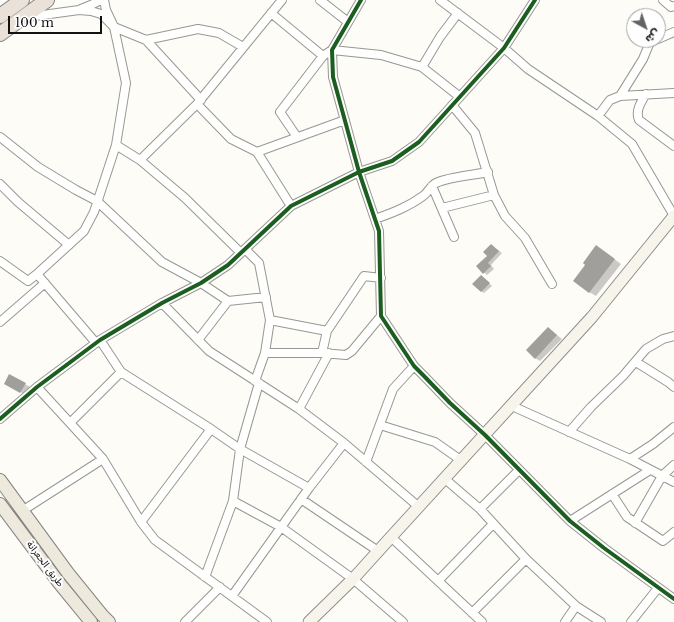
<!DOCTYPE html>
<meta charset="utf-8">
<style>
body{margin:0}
#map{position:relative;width:674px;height:622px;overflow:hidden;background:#fdfcf7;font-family:"Libre Baskerville","Noto Sans Arabic",serif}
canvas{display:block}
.north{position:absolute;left:626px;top:8px;width:40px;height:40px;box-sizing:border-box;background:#fff;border:1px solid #a0a0a0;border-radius:50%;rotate:140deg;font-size:11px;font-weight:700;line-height:16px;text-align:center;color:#111}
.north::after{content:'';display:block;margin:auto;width:14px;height:18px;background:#646362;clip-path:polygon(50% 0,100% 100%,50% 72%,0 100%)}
.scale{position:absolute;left:8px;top:16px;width:94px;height:18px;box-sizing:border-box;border:2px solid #111;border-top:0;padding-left:5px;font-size:12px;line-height:14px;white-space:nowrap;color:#111;-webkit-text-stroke:3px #fff;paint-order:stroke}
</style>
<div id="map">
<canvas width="674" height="622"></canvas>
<div class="north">ش</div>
<div class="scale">100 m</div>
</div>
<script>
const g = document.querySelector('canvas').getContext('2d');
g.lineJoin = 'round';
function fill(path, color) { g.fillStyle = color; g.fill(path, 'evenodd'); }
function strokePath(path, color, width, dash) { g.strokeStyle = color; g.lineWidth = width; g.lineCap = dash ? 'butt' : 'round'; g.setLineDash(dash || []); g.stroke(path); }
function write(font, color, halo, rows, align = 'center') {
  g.font = font + ' "Libre Baskerville","Noto Sans Arabic",serif'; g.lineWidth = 4; g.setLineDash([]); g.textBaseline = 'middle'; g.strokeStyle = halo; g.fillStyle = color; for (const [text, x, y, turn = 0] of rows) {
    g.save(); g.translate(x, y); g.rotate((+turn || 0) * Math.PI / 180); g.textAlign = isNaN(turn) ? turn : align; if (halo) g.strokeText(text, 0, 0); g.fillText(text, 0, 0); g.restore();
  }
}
const shadow = new Path2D(`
 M491,245L502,253L491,265L494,269L487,275L477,266L489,256Z
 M596,246L621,264L596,296L589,292L587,264Z
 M482,276L492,286L484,293L481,291Z
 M548,328L562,339L540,361L535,358Z
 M5,384H25L30,387L26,395Z`);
const building = new Path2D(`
 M491,244L499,251L488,263L491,266L483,274L476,266L487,256L483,252Z
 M596,245L615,259L589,293L573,281L585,265L583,263Z
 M481,275L490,283L481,292L472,284Z
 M548,327L557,335L535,359L526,350Z
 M9,374L26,383L20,393L4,384Z`);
const street = new Path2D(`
 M104,0L106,10L114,27L126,83L116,145L140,160L185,198L241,253
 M320,0L348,22
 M361,0L332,50L333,77L359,172L379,231L381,316L414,366L424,376L450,403L485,435L570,521L604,548L674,599
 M440,0L504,48L528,69L598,116L632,144L674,216
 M663,0L671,7L674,6
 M81,9L91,5L101,0
 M271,13L323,56
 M28,17L79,10L91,11L101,14L114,27L146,40L198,29L219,33L243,47
 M658,39L674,32
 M146,40L201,100
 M422,67L440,37L458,13
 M646,94C641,102 635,111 639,120L674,146
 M620,96L643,59L650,42L655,40
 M197,104L231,139L257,152L291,206
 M452,105L475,133L494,195L505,216L525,238L552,284
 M598,116L610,100L620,96L674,93
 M0,137L38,167L76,190L97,201L162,262L201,283L228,301L266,297
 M297,137L280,112L323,56L332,50L381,55L422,67L460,97
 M257,152L345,120
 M140,160L197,104L282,0
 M0,184L18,202L69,245
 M432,186L454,237
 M442,208L494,195
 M375,219C392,213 408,207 423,196C428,193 430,186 436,183C447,177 474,175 488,172
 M245,249L259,263L270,320L265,353L255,381
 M0,261L28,281L37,274
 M162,303L209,351L299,409L344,443L419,507
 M381,316L352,351L346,355L322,353L327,331L364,276L381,278
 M270,320L327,331
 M0,322L45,283
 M100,340L121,372L211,429L240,449L309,488
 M198,340L228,301
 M96,343L37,274L84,231L94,212L116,145
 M265,353H322
 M636,362L668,382L674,387
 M37,387L103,459L141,522L155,540L267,622
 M512,406L630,459L674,482
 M299,409L329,353
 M0,419L37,387L100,340L162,303L201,283L228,265L291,206L359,172L392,161L419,142L504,48L535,0
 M70,423L121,372
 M380,425L435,442L462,461
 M569,432L591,407L623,376L646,349L663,339L674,336
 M630,459L653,444L674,427
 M366,462L393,389L414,366
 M445,479L480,509L526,559L576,606L601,622
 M612,494L627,517L663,541L674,532
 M301,499L378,551
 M233,501L281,527L353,579L403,622
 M480,509L519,470
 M22,511L103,459
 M570,521L650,470
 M141,522L211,429
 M635,523L662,476L674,465
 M391,537L482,622
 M205,577L233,501L240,449L259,383
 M438,581L493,524
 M232,596L309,488L344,443
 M472,613L526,559
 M185,622L220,587
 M565,622L576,606
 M631,622L658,588`);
const secondary = new Path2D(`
 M309,622L353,579L391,537L592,317L674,216`);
const primary = new Path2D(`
 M0,480L68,573L102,615L109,622
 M0,504L59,583L91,622`);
const highway = new Path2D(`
 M0,16L22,0
 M0,34L47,0`);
const cycleway = new Path2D(`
 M361,0L332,50L333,77L359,172L379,231L381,316L414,366L424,376L450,403L485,435L570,521L604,548L674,599
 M0,419L37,387L100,340L162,303L201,283L228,265L291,206L359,172L392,161L419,142L504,48L535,0`);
const streetNames = [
 ["طريق الجعرانة",45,564,53]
];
fill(shadow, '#0003');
fill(building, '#a19f9c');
strokePath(street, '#979795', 10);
strokePath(secondary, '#8e8d8b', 13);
strokePath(primary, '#858482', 14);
strokePath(highway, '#858482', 16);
strokePath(street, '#fffffe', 8);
strokePath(secondary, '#f6f4eb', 11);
strokePath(primary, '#ede9dc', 12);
strokePath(highway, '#eae1d8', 14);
strokePath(cycleway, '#1b5e20', 4);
write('10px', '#111', '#fff', streetNames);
</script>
